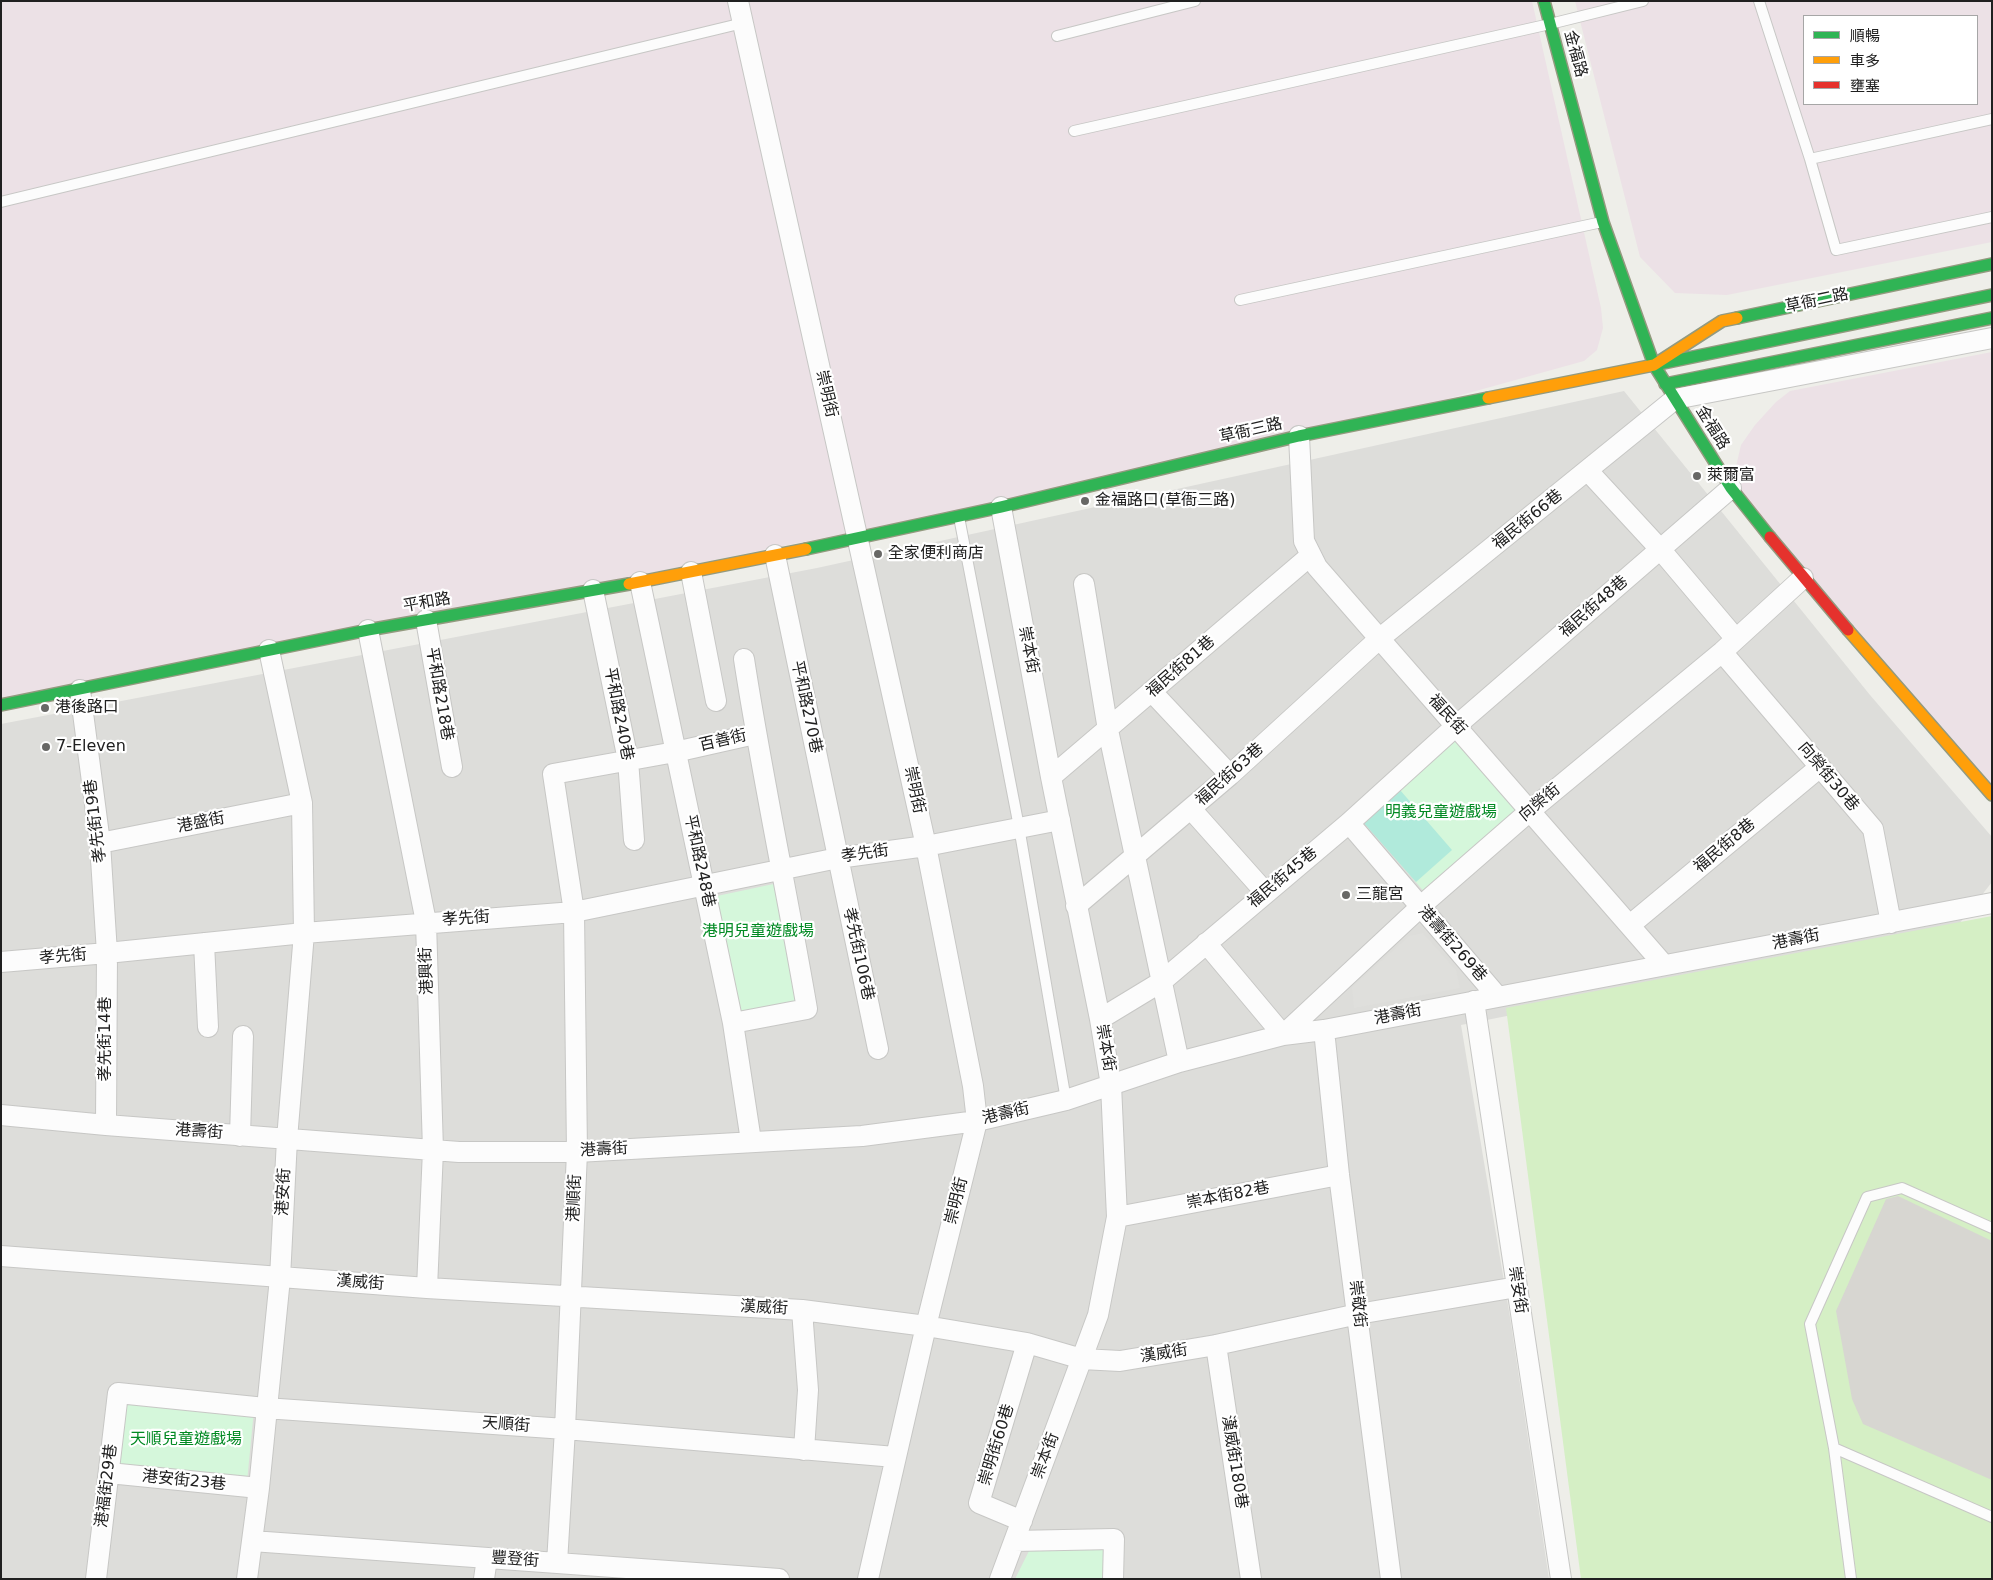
<!DOCTYPE html>
<meta charset="utf-8">
<style>
body{margin:0}
#map{position:relative;width:1993px;height:1580px;overflow:hidden;background:#eeeee9;font-family:"DejaVu Sans","Noto Sans TC",sans-serif}
canvas{display:block}
.frame{position:absolute;inset:0;border:2px solid #202020;pointer-events:none}
.legend{position:absolute;left:1803px;top:15px;width:175px;height:90px;box-sizing:border-box;background:#fff;border:1px solid #a6a6a6;margin:0;padding:6px 9px;list-style:none;font-size:15px;color:#202020}
.legend li{display:flex;align-items:center;gap:10px;height:25px}
.legend b{width:25px;border:1px solid #a6a6a6}
</style>
<div id="map">
<canvas width="1993" height="1580"></canvas>
<div class="frame"></div>
<ul class="legend">
<li><b style="height:6px;background:#30b455"></b>順暢</li>
<li><b style="height:6px;background:#ff9f0a"></b>車多</li>
<li><b style="height:6px;background:#e5322d"></b>壅塞</li>
</ul>
</div>
<script>
const g = document.querySelector('canvas').getContext('2d');
g.lineJoin = 'round';
function fill(path, color) { g.fillStyle = color; g.fill(path, 'evenodd'); }
function strokePath(path, color, width, dash) { g.strokeStyle = color; g.lineWidth = width; g.lineCap = dash ? 'butt' : 'round'; g.setLineDash(dash || []); g.stroke(path); }
function write(font, color, halo, rows, align = 'center') {
  g.font = font + ' "DejaVu Sans","Noto Sans TC",sans-serif'; g.lineWidth = 4.5; g.setLineDash([]); g.textBaseline = 'middle'; g.strokeStyle = halo; g.fillStyle = color; for (const [text, x, y, turn = 0] of rows) {
    g.save(); g.translate(x, y); g.rotate((+turn || 0) * Math.PI / 180); g.textAlign = isNaN(turn) ? turn : align; if (halo) g.strokeText(text, 0, 0); g.fillText(text, 0, 0); g.restore();
  }
}
const residential = new Path2D(`
 M1624,391L1870,695L1992,837V882L1956,928L1461,1025L1510,1317L1549,1579H1V724L817,568Z`);
const industrial = new Path2D(`
 M1,1H1532L1601,308L1603,328L1597,350L1584,361L1285,444L1,705Z
 M1575,1H1992V242L1727,295L1675,293L1640,257ZM1804,16H1977V104H1804Z
 M1992,352V795L1731,488L1741,445L1755,425L1776,402L1790,391Z`);
const grass = new Path2D(`
 M1992,916V1579H1581L1506,1008Z`);
const park = new Path2D(`
 M1455,733L1522,809L1426,894L1360,817Z
 M783,882L806,1006L742,1019L717,896Z
 M124,1398L254,1410L247,1482L118,1470Z
 M1107,1547L1105,1579H1015L1030,1549Z`);
const pitch = new Path2D(`
 M1400,790L1452,850L1416,882L1363,822Z`);
const parking = new Path2D(`
 M1423,933L1456,970L1460,988L1354,1008L1352,987L1409,936Z`);
const building = new Path2D(`
 M1898,1196L1992,1241V1480L1863,1424L1852,1399L1836,1311L1886,1199Z`);
const lane = new Path2D(`
 M1759,1L1810,159L1836,250L1992,217
 M1057,36L1195,1
 M1074,131L1550,24L1643,1
 M1810,159L1992,119
 M1,202L743,23
 M1240,300L1602,222
 M959,517L1019,827L1066,1100
 M1834,1448L1992,1517
 M1851,1579L1834,1448L1810,1324L1867,1197L1902,1188L1992,1228`);
const street = new Path2D(`
 M738,1L926,846L973,1086L977,1121L926,1326L868,1579
 M1299,436L1304,541L1317,567L1664,965
 M1588,471L1660,549L1736,639
 M775,555L878,1049
 M691,572L716,701
 M640,582L733,1023L751,1141
 M1084,584L1108,730L1179,1062
 M593,590L628,760L634,840
 M426,620L452,767
 M368,630L426,922L433,1150L427,1288
 M1722,652L1873,829L1891,923
 M80,690L100,843L107,953L106,1125
 M1152,692L1230,775
 M1051,777L1310,556
 M1191,809L1265,892
 M1349,823L1497,996
 M100,843L302,803
 M1076,906L1230,775L1379,639L1675,399L1992,338
 M1630,925L1820,767
 M204,943L208,1027
 M1206,943L1283,1035L1430,898L1531,810L1722,652L1803,578
 M1,962L107,953L304,933L574,912L838,858L926,846L1060,820
 M1474,1001L1561,1579
 M1100,1019L1161,982L1349,823L1456,726L1731,488
 M733,1023L807,1009C787,892 762,776 744,659
 M1324,1030L1339,1175L1391,1579
 M1,1115L106,1125L459,1152H577L862,1136L977,1121L1066,1100L1179,1062L1283,1035L1324,1030L1992,903
 M240,1136L243,1036
 M1117,1217L1339,1175
 M1,1256L427,1288L802,1310L926,1326L1027,1343L1082,1359L1120,1361L1216,1345L1358,1314L1517,1287
 M802,1310L808,1390L804,1450
 M1216,1345L1251,1579
 M109,1473L259,1488
 M1022,1521L979,1503L1027,1343
 M252,1541L779,1579
 M1014,1541L1114,1539L1113,1579
 M557,1563L565,1429L577,1152L574,912L553,774L675,752L755,734
 M96,1579L118,1393L265,1408L565,1429L895,1457
 M247,1579L259,1488L280,1278L287,1139L304,933L302,803L269,650
 M484,1579L487,1558
 M1000,1579L1098,1315L1117,1217L1111,1085L1100,1019L1051,777L1001,507`);
const fast = new Path2D(`
 M1544,1L1603,222L1654,365L1731,488L1770,537
 M1737,318L1992,264
 M1654,365L1992,295
 M1665,384L1992,318
 M806,549L1001,507L1299,436L1488,398
 M1,705L368,630L629,584`);
const slow = new Path2D(`
 M1488,398L1654,365L1722,321L1737,318
 M629,584L806,549
 M1848,630L1992,795`);
const jam = new Path2D(`
 M1770,537L1848,630`);
const markers = [
 [1697,476,5,"#686866"],
 [1085,501,5,"#686866"],
 [878,554,5,"#686866"],
 [45,708,5,"#686866"],
 [46,747,5,"#686866"],
 [1346,895,5,"#686866"]
];
const streetNames = [
 ["金福路",1575,54,75],
 ["草衙二路",1817,301,-12],
 ["崇明街",826,394,77],
 ["金福路",1712,428,58],
 ["草衙三路",1251,431,-13],
 ["福民街66巷",1528,520,-39],
 ["平和路",427,603,-10],
 ["福民街48巷",1594,607,-41],
 ["崇本街",1028,650,79],
 ["福民街81巷",1181,667,-41],
 ["平和路218巷",439,694,80],
 ["平和路270巷",806,707,78],
 ["平和路240巷",618,714,79],
 ["福民街",1447,715,48],
 ["百善街",723,741,-13],
 ["福民街63巷",1230,775,-42],
 ["向榮街30巷",1828,777,50],
 ["崇明街",914,790,78],
 ["向榮街",1540,803,-40],
 ["孝先街19巷",96,821,-97],
 ["港盛街",201,823,-11],
 ["福民街8巷",1725,846,-40],
 ["孝先街",865,854,-8],
 ["平和路248巷",699,861,78],
 ["福民街45巷",1283,878,-40],
 ["孝先街",466,919,-4],
 ["港壽街",1796,940,-11],
 ["港壽街269巷",1452,944,49],
 ["孝先街106巷",858,954,78],
 ["孝先街",63,957,-5],
 ["港興街",427,971,-92],
 ["港壽街",1398,1015,-11],
 ["孝先街14巷",106,1039,-90],
 ["崇本街",1105,1048,80],
 ["港壽街",1006,1114,-13],
 ["港壽街",199,1132,4],
 ["港壽街",604,1150,-3],
 ["港安街",284,1192,-87],
 ["崇本街82巷",1228,1196,-11],
 ["港順街",575,1198,-88],
 ["崇明街",957,1201,-76],
 ["漢威街",360,1283,4],
 ["崇安街",1517,1290,81],
 ["崇敬街",1357,1304,83],
 ["漢威街",764,1308,3],
 ["漢威街",1164,1354,-9],
 ["天順街",506,1425,4],
 ["崇明街60巷",997,1445,-73],
 ["崇本街",1046,1456,-69],
 ["漢威街180巷",1234,1462,81],
 ["港安街23巷",184,1481,6],
 ["港福街29巷",107,1486,-83],
 ["豐登街",515,1560,4]
];
const poiNames = [
 ["萊爾富",1707,476],
 ["金福路口(草衙三路)",1095,501],
 ["全家便利商店",888,554],
 ["港後路口",55,708],
 ["7-Eleven",56,747],
 ["三龍宮",1356,895]
];
const parkNames = [
 ["明義兒童遊戲場",1441,813],
 ["港明兒童遊戲場",758,932],
 ["天順兒童遊戲場",186,1440]
];
fill(residential, '#ddddda');
fill(industrial, '#ece1e6');
fill(grass, '#d5efc5');
fill(park, '#d5f7db');
fill(pitch, '#b0eadb');
fill(parking, '#dfdfdc');
fill(building, '#d7d6d1');
strokePath(lane, '#c7c7c5', 12);
strokePath(street, '#c7c7c5', 22);
strokePath(fast, '#939a7f', 14);
strokePath(slow, '#939a7f', 14);
strokePath(jam, '#939a7f', 14);
strokePath(lane, '#fcfcfc', 10);
strokePath(street, '#fcfcfc', 20);
strokePath(fast, '#30b455', 11);
strokePath(slow, '#ff9f0a', 11);
strokePath(jam, '#e5322d', 11);
for (const [x, y, r, color] of markers) { const dot = new Path2D(); dot.arc(x, y, r, 0, 2 * Math.PI); g.fillStyle = color; g.fill(dot); strokePath(dot, '#fff', 2); }
write('16px', '#202020', '#fff', streetNames);
write('16px', '#202020', '#fff', poiNames, 'left');
write('16px', '#028a23', '#fff', parkNames);
</script>
